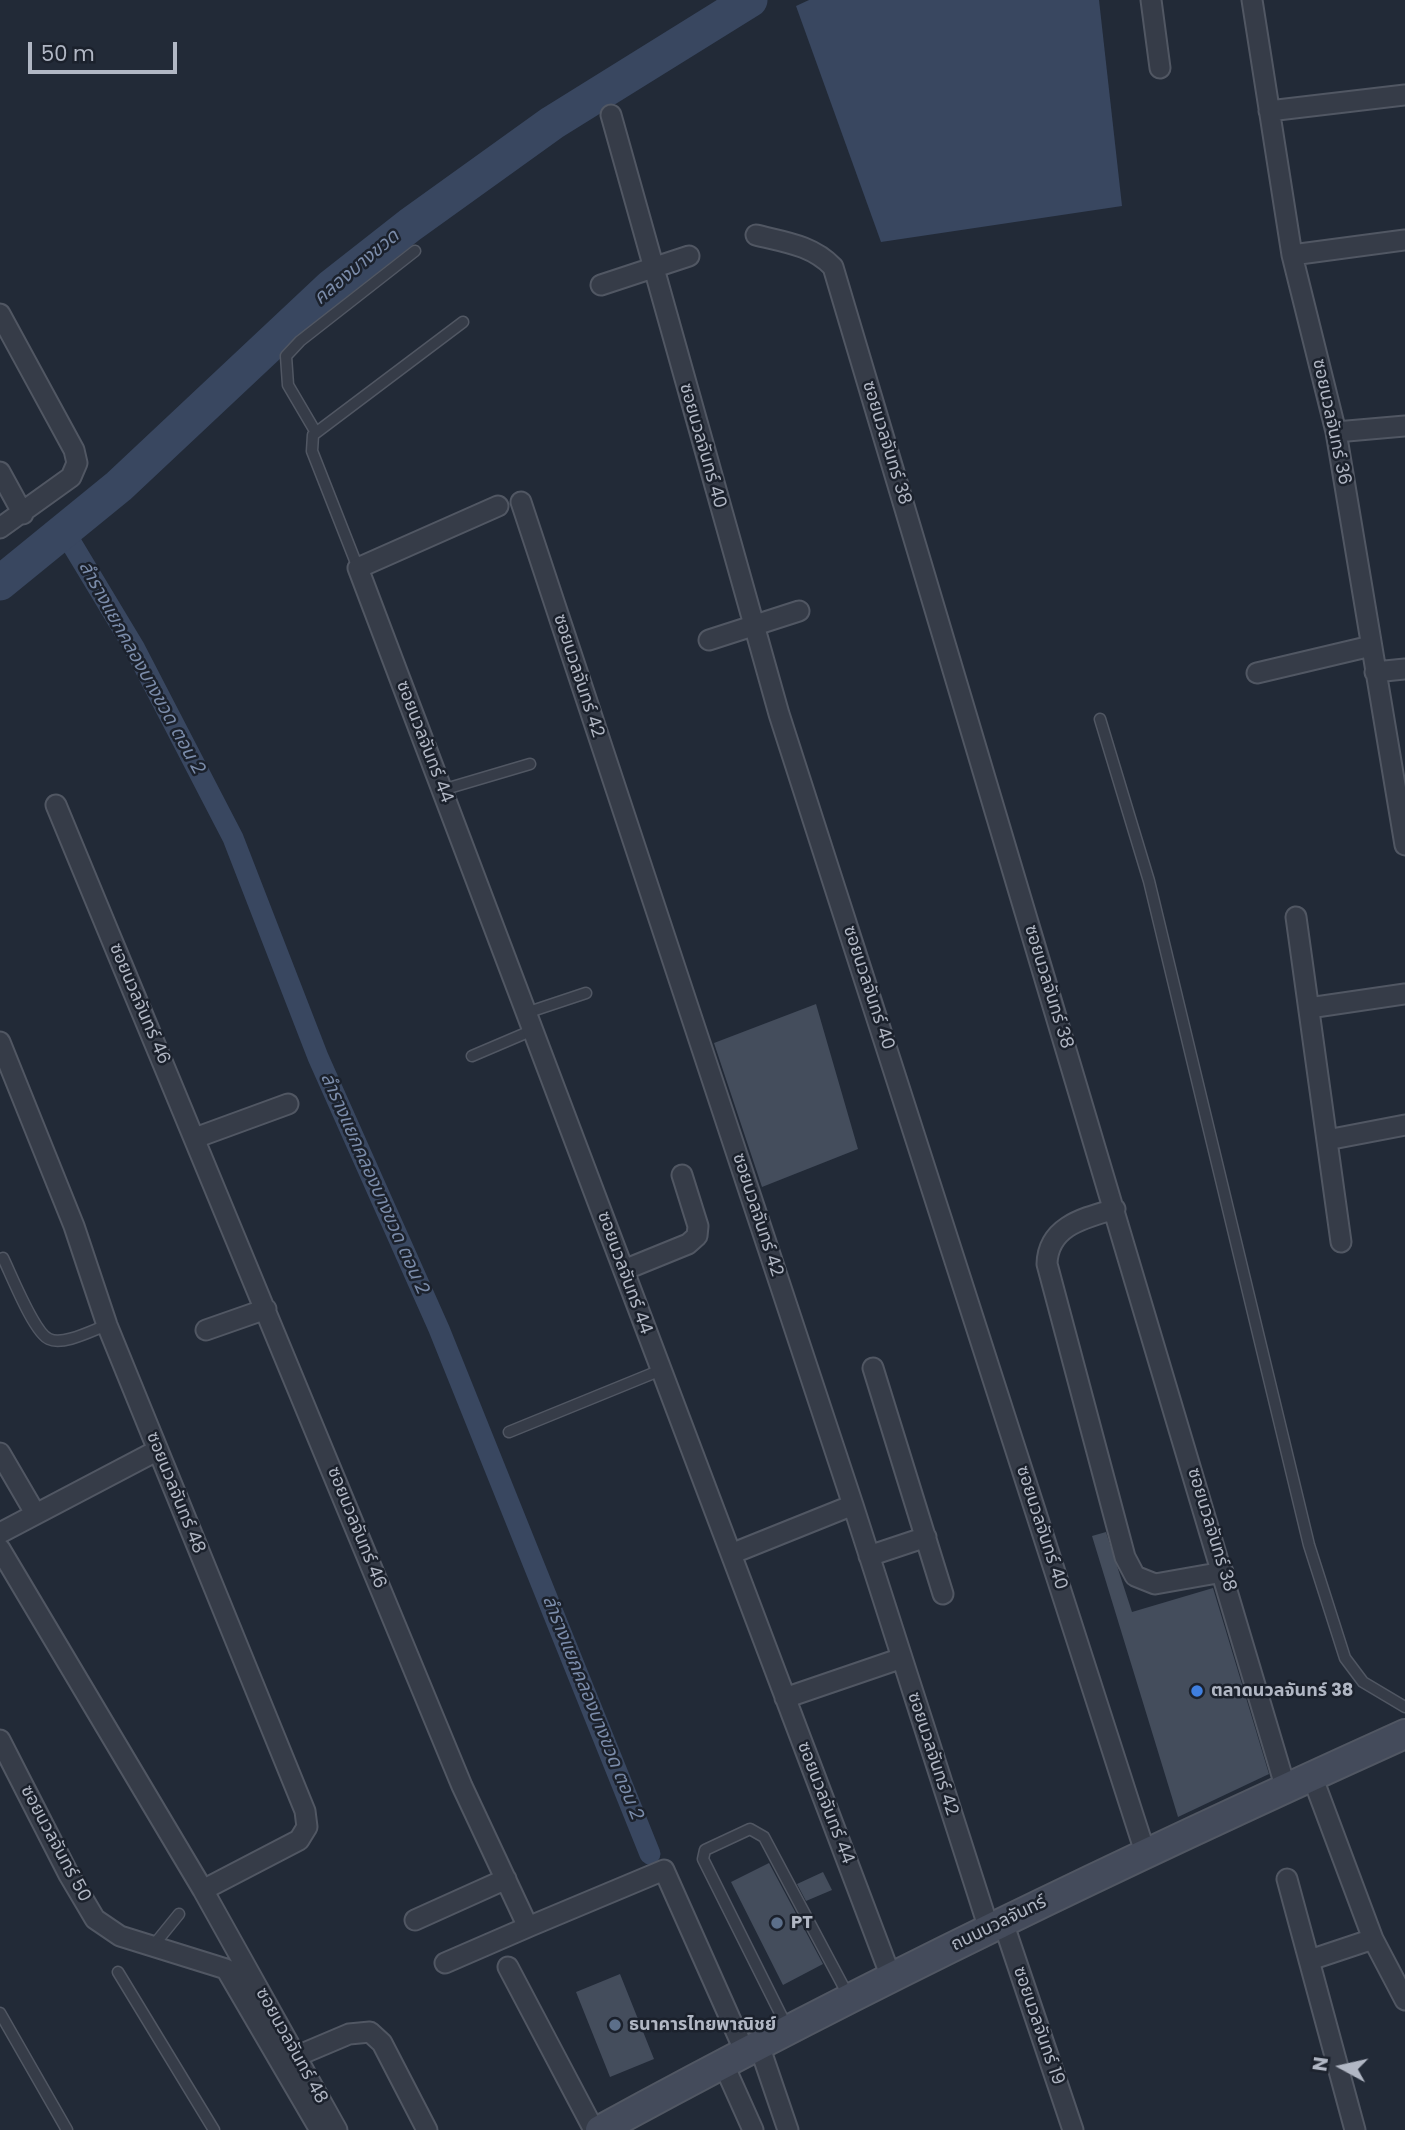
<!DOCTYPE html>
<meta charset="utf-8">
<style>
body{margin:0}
#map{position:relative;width:1405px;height:2130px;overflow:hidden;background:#222a37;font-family:Poppins,sans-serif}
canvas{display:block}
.north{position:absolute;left:1307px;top:2032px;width:70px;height:70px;-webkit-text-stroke:5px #1b212c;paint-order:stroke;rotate:278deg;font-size:19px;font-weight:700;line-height:28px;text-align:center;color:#b1b7c4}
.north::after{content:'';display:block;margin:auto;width:24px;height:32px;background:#b1b7c4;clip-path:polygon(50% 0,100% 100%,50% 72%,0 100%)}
.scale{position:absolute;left:28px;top:42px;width:149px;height:32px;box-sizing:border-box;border:4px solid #b1b7c4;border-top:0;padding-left:9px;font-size:21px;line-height:24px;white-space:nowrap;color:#b1b7c4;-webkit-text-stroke:5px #1b212c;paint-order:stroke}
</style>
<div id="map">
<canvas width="1405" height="2130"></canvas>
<div class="north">N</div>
<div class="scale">50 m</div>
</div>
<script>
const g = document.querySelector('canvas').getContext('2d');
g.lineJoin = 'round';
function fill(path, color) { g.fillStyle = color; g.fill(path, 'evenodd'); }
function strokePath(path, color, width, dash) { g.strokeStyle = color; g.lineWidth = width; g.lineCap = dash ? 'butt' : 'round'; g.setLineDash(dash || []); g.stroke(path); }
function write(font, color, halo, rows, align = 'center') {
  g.font = font + ' Poppins,"Noto Sans Thai",sans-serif'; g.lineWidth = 5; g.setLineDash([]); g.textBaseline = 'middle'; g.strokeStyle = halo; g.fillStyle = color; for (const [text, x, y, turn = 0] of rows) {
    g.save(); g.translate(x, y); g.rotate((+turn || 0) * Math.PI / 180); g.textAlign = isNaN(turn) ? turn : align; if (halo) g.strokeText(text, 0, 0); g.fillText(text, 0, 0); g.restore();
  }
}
const water = new Path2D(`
 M809,0H1099L1122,206L881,242L796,6Z`);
const canal = new Path2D(`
 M64,531L135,649L233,838L318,1057L439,1329L650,1854`);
const river = new Path2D(`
 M0,583L119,486L331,287L410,225L552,123L750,0`);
const building = new Path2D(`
 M816,1004L858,1149L762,1187L714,1043Z
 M1106,1532L1132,1612L1213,1588L1269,1774L1178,1817L1092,1536Z
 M769,1863L823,1964L783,1985L731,1882Z
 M823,1872L832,1890L806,1901L797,1884Z
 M620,1974L654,2059L610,2077L576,1992Z`);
const lane = new Path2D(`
 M315,431L288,385L286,356L300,341L415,251
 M358,568L312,451L313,435L463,322
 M1100,719L1149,881L1309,1545L1345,1658L1363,1682L1405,1707
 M442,790L530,764
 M526,1013L586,993
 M472,1056L533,1030
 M3,1258C11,1274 34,1333 49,1339C63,1346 93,1330 107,1325
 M509,1432L661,1370
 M153,1946L179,1914
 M118,1972L214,2130
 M0,2013L67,2130
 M788,2029L703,1859L705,1850L750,1829L764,1837L849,1997`);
const street = new Path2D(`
 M1151,0L1160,68
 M1252,0L1292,255L1336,432L1405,845
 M1269,111L1405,95
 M611,115L779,714L1146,1855
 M756,235C784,242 812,245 833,267L1286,1789
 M1292,255L1405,240
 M601,285L689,256
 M0,314L74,450L77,463L71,477L0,528
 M1336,432L1405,426
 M0,472L23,514
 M521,502L853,1505L989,1929
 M498,506L358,568L891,1977
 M709,640L799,611
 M1375,672L1405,669
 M1257,673L1371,646
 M56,805L462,1786L528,1927L664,1870L745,2052
 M1296,917L1341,1242
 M1309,1008L1405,994
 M0,1042L74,1226L107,1325L305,1811L307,1827L299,1840L203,1890
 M195,1138L288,1104
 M1327,1140L1405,1125
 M1115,1209C1084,1218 1048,1226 1047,1264L1125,1557L1135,1576L1155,1584L1223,1572
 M624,1270L688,1244L697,1236L698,1226L682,1175
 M206,1330L266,1309
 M873,1368L943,1594
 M0,1453L35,1513
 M0,1533L158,1450
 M0,1549L203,1890L337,2130
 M731,1554L853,1505
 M869,1556L926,1537
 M785,1698L902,1658
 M0,1740L69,1875L95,1919L120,1936L226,1969L320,2130
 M1312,1776L1373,1939L1405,2000
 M1287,1879L1355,2130
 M415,1920L506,1879
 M1003,1922L1073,2130
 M1310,1960L1373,1939
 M445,1963L528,1927
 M508,1967L594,2130
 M759,2045L788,2130
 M297,2056L349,2034L370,2032L382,2043L427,2130
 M723,2063L753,2130`);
const secondary = new Path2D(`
 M600,2130C863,1986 1133,1857 1405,1734`);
const markers = [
 [1197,1691,7,"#3f7fe0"],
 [777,1923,7,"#5c6f8a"],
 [615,2025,7,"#5c6f8a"]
];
const streetNames = [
 ["ซอยนวลจันทร์ 36",1331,422,78],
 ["ซอยนวลจันทร์ 38",886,443,73],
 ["ซอยนวลจันทร์ 40",702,446,74],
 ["ซอยนวลจันทร์ 42",578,676,72],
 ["ซอยนวลจันทร์ 44",424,742,69],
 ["ซอยนวลจันทร์ 38",1048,987,73],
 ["ซอยนวลจันทร์ 40",868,988,72],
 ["ซอยนวลจันทร์ 46",139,1004,67],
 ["ซอยนวลจันทร์ 42",757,1215,72],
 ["ซอยนวลจันทร์ 44",624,1273,70],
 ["ซอยนวลจันทร์ 48",175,1493,68],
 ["ซอยนวลจันทร์ 46",356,1528,68],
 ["ซอยนวลจันทร์ 40",1041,1528,72],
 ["ซอยนวลจันทร์ 38",1211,1530,73],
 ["ซอยนวลจันทร์ 42",932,1754,72],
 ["ซอยนวลจันทร์ 44",825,1803,69],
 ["ซอยนวลจันทร์ 50",55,1844,62],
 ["ถนนนวลจันทร์",999,1924,-26],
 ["ซอยนวลจันทร์ 19",1038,2026,71],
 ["ซอยนวลจันทร์ 48",291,2046,61]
];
const poiNames = [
 ["ตลาดนวลจันทร์ 38",1211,1691],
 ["PT",791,1923],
 ["ธนาคารไทยพาณิชย์",629,2025]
];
const waterNames = [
 ["คลองบางขวด",357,268,-40],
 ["ลำรางแยกคลองบางขวด ตอน 2",141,668,61],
 ["ลำรางแยกคลองบางขวด ตอน 2",374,1184,66],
 ["ลำรางแยกคลองบางขวด ตอน 2",592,1708,68]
];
fill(water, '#394760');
strokePath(canal, '#394760', 21);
strokePath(river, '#394760', 35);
fill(building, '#444d5c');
strokePath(lane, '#515763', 13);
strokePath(street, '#515763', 23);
strokePath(secondary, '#515763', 32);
strokePath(lane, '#363c48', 10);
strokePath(street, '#363c48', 19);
strokePath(secondary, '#444b5b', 28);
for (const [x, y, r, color] of markers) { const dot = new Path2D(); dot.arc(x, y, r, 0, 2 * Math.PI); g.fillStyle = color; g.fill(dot); strokePath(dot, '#1b212c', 2.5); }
write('18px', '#b1b7c4', '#1b212c', streetNames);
write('bold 18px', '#b1b7c4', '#1b212c', poiNames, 'left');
write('italic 19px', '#7b8caa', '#1b212c', waterNames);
</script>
